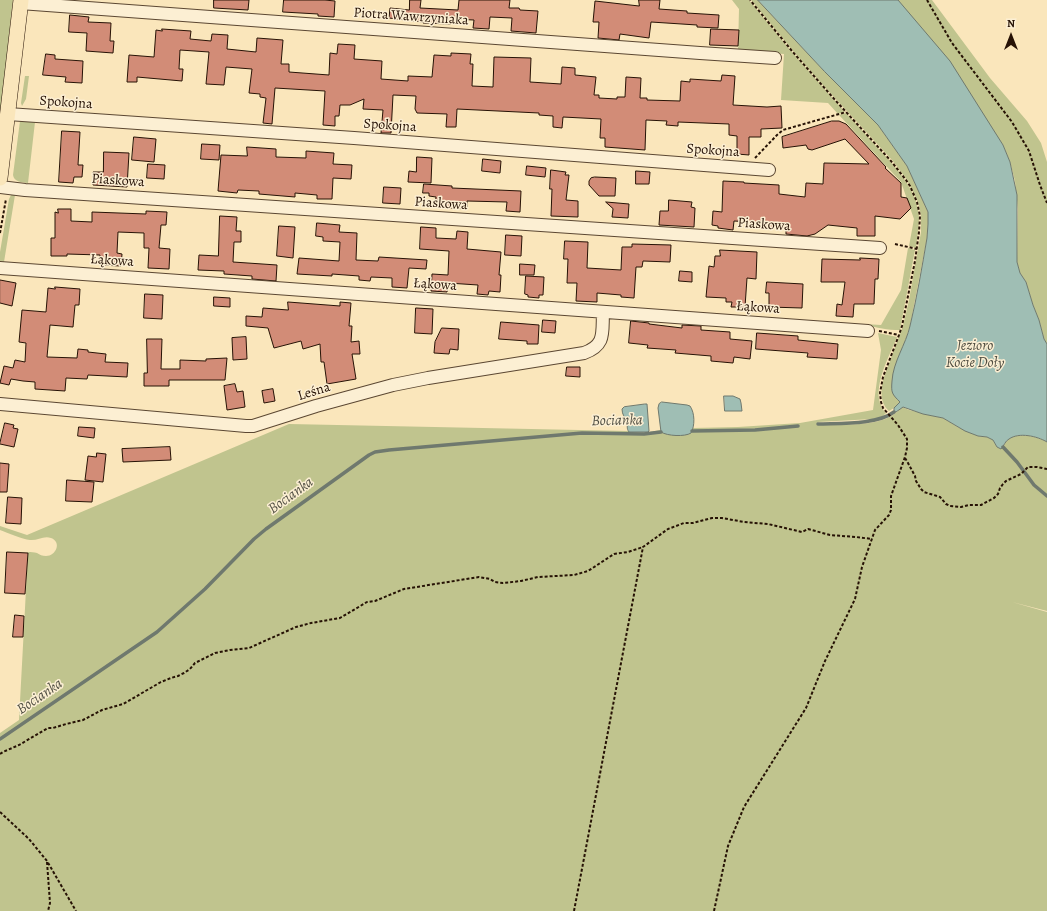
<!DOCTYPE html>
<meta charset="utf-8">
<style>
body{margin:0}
#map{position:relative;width:1047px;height:911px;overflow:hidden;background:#fae6bb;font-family:Alegreya,serif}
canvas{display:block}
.north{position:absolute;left:991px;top:16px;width:40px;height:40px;-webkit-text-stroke:3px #fcefd3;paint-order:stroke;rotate:0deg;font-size:11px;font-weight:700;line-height:16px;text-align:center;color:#261205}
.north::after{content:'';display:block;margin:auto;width:14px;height:18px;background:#261205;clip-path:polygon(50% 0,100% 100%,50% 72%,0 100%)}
</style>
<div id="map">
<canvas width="1047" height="911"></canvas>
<div class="north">N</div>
</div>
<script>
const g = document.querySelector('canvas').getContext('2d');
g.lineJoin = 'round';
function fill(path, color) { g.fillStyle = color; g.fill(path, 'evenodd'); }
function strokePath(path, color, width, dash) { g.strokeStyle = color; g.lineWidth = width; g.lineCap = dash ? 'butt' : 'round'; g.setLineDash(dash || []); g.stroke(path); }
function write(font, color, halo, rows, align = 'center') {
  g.font = font + ' Alegreya,serif'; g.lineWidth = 3; g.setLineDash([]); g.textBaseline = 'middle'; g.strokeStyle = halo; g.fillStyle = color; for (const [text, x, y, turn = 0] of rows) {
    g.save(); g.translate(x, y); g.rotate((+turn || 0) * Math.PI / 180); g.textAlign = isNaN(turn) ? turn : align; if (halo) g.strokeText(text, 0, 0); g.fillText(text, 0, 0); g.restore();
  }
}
const green = new Path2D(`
 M0,0H13L0,121Z
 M732,0H749L792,52L845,112L838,114L828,103L781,100L784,54L738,50L739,9Z
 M751,0H758L825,72L878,125L907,166L928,212V224L927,238L922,264L910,326L905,342L900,402L894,408L889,411C879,402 881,389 884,377L903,326L909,300L921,232V215L918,202L907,180L892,160L819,81L793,51Z
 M898,0H932L990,78L1027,121L1041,143L1047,162V344L1044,339L1039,320L1033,305L1026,282L1020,273L1017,262L1018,209L1015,181L1010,162L1003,145Z
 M25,76H29L26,99L22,106L21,103Z
 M846,113C856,124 866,134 875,145C894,165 917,188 919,217C919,227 917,237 916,248L909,246L914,219L901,182L839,115Z
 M20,121H22L35,122L28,183C21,182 14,182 13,175Z
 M11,195H15L4,262L0,261V252L9,199Z
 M908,248L915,250L900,330C887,330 877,328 865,324L881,325L901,290Z
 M878,333L897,337C890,355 874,383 880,403C881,407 883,410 886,413L882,417L873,419L818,422L819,425C839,424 876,427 893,415C896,413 899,410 902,407L909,410L943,418L958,427L978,436L987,437L993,440L997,447L1001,449C1004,446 1005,441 1009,439C1018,432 1037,436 1047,442V611L1012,602L1047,612V911H0V733L19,720L28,552C31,552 34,552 37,553C40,555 42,556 46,556C56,556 62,542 51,538C44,535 37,541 30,540C22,539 8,533 0,530V526L27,535L289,424L628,431C637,435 650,432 660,430L661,432L692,431L693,428L738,427L800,423L873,410L881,350Z`);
const water = new Path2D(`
 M758,0H898L950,61L1003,145L1010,162L1017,195V262L1020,273L1026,282L1033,305L1039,320L1044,339L1047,344V442C1037,436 1019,432 1009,439C1005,441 1004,446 1001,449L997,447L993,440L987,437L978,436L965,431L943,418L923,414L903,407L896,412H894V408L900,402C892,394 891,393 892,381C893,362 906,344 910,326C917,297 922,267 927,238L928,224V212L907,166L878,125L825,72Z
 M724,396H733L740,399L741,403L742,411H725Z
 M662,402L687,405L690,406C695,413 695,426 691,433C685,437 667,436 661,432L658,408L659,404Z
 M645,404H647L649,431L648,432H629C626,428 628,426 627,422C625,417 622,415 622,409L624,407Z`);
const stream = new Path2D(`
 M818,424C839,423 877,425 894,412
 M692,431L755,430L798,426
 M1003,447L1017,462L1034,485L1047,496
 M0,739L157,632L205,589L254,539L266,529L369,455L375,452L389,450L582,433L644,434L661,432`);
const building = new Path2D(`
 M214,0H249L248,10L214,8Z
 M284,0H325L335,1L334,17L318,16V14L283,12Z
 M410,0H421L420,8L458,10L459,0H510L509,8H519L520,10L538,11L536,33L511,31L512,18L490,17L489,29L473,28L474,20L452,19L451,24L423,23V22L389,18L390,8L409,10Z
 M639,0H660L659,9L687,11V13L719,15L718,28L697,27V25L651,22L649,38L620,34L619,40L598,38L599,22H593L595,1L639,6Z
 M70,15L89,17L88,22L111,23L110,41H114L113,53L86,51L87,33L69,32Z
 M162,29L191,31L190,39L211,41L212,34L228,35L227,49L256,52L257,38L283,40L281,64H289V72L329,75L330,53L337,54L338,44L355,45L354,59L382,61L381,79L408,81V76L432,77L434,55L451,56V53L471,54L470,64H473L472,86L493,87L494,57L531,58L530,82L561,84L562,67L575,68V75L596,77L594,95H599V98L617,99V97H625L626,77L641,78L640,98H647V100L680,101L681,81L690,82V79L721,81L722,75L735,76L733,105L767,107L781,106L782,128L761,129V137H749V155L737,154V136L729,135V124L678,122V126L666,125L667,121L646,120L645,150L605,147V138H600L601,119L563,117L562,128L553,127V116L539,115V113L457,109L456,127H446L447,114L417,113L415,109L416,96L393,95L391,133H381L383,110L363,109L364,99L350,105H340L339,116H335V126L323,125L325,91L275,88L272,124L263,123L266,98L260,97V94L249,93L252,69L226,67L224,85L206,84L209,52L180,50L179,69H183L182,81L137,77V82H127L129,55L154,57L156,30L162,31Z
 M711,29L739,30L738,46L710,45Z
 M46,54L55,55V59L83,61L82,83L65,82L66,77L43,75Z
 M832,121H839L846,124L886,167L885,168L901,183V197L907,198L911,208L900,219L875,216V236H857V228L828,225L815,234L807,236L786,234V228L752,227L753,222L734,221L733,230L718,228V226L712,225L713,211L722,212L723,181L744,182V183L779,185V194L805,197L806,183L823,184L824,163L869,164L845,139L812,150L808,149L806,145L783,148L782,137Z
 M62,131L80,132L78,165H83L82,177H74L73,183L59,182Z
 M134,137L156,139L154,162L132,160Z
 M202,144L220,145L219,160L201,159Z
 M247,147L276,149V157L306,158V151L334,153L333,164L352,165L351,179L333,178L332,199H317V195L295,193V197L259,194V191L238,190L237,193L218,191L221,155L247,156Z
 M104,152L129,153L127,187L93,185V172H103Z
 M417,157L432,158L431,183L408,182L409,171L416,172Z
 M483,159L501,161L500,173L482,171Z
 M148,164L165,165L164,179L147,178Z
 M527,166L546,168L545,177L526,175Z
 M551,170L566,172L565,175H569L566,200L578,201V217L551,216L552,189H550Z
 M636,171L650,172L649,184H636Z
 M595,177L616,178L615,196H599L589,185V181L591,178Z
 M424,184L452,186V188L521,191L520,212L506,211L507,202L467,201V209L435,207L436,197L429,196V193H423Z
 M384,187L401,188L400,204L383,203Z
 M669,200L692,202L691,207L695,208L694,227L659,225L660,211H668Z
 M606,202L629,204L628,218L612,217L613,209Z
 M58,209H71V221L92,222V212L146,214V211L167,212L166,225H161L159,248L170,249L169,269L148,268L149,248H144V233L118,232L117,253L122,254L121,266L100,265V255L67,254V256H51V238H55V212L58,213Z
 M220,216L237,217L236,231H241V242H234L233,262L277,265L276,281L252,279V276L224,274V271L198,270L199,255L218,256Z
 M317,223L340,225L339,232L357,233L356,260L378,261L379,257L427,260L426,269L409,268L407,288L392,287V278L371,277L370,281L359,280V276L332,274V276L297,274L299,258L339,261L340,242L323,241V237L316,236Z
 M279,226L295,227L293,258L277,256Z
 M421,227L436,228V238L456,239L457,231L468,232L467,249L501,252L499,275H501L500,292L489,291L488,295L477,294L478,285L448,283L447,292L431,291L432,274L448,275L449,251L420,249Z
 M506,235L522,236L521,256L505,255Z
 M565,241L588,242L587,268L621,270L622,247H632V244L671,245L670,262L643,261L642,267H636L634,298L621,297V295L597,293V302L576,301L577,283H567L568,259H564Z
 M720,250L757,252L756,279L747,278L745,307H731L732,302H726V298L706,297L709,266L714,267L715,256H720Z
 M860,258L879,259L878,279H875L874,304H854L853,317L836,316L837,304L842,305L845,282H821L822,259L860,260Z
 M520,264L535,265L534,275H520Z
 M680,271L692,272V282L679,281Z
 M526,276L544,277L543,295H539V298L528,297V295L525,294Z
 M0,280L16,283L12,306L0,303Z
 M767,282L803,284L802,308L769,307V293H766Z
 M55,287L80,289L79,305H75L73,327L50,325L47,357L77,358L78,349L88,350V352L106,354L105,362L128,363L127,377L88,375L87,379L66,378L65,391L35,389V382L23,381L11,379L9,385L0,383L4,366L13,368L15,360L25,362L26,343L19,342L22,310L46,312L48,288L55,289Z
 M145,294L163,295L162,319L144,318Z
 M214,297L230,298V307L214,306Z
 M288,302L340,306V302L351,303L349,326H352L351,342L359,341L360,354H352L356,379L327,384L324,362H321L320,344L303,349L301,341L274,348L268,328L246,326V316L262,317L263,308L288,310Z
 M416,308L433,309L432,334L415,333Z
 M543,320L556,321L555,333L542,332Z
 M631,321L649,323V324L682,328V325L701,326V330L730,332V339L752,341L750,359L734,357L733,363L711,361V356L675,353L676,350L647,348L648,345L629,343Z
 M501,322L539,325L538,344H527V341L499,339Z
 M442,328L459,329L458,350L450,349L449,354L434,353L435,342Z
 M757,333L798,336V340L838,344L837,359L807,357L808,353L756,349Z
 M246,337L247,359L233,360L232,338Z
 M147,339H162L161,369H180V360L206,361V359L227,358L225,380H169V386H144V373H147Z
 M567,367H580V377L566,376Z
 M235,384L237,392L243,391L245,407L227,410L224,386Z
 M273,389L275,401L264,403L262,391Z
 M5,423L14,425L13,428L18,429L14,447L0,444Z
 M79,427L95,428L94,438L78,436Z
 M170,447L171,460L123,462L122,449Z
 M97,453L106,454L103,482L85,480L88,456L96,457Z
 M0,463L9,464L7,492H0Z
 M67,480L94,482L92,502L66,501Z
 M8,497L22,498L21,524L6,523Z
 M7,552L28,553L25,594L5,593Z
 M15,615L24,616L23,637H13Z`);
const path = new Path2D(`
 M927,0L952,43L1012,122L1029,151L1040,185L1047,203
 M755,158L777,135L783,130L846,112
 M0,233L6,199
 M895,244L917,249
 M879,331L899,335
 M905,458L908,463L915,476L916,481L921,489L924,492L940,497L946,504L950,506L961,507L969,505H981L994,498L998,494L1000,488L1003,484L1006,481L1021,474L1028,467H1037L1047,469
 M0,754L3,752L19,745L48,728H53L66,724L83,720L102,710L123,704L161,682L171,678L178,676L184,673L190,669L195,663L215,653L230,650L249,648L296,627L311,623L340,618L367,602L375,601L404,589L479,577L490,579L495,582L503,583L521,581L538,577L574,575L588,571L614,554L628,552L643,547
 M0,812L29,839L47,861L76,911
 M47,862L50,903L48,911
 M574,911L643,547L668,529L684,523H693L712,518H722L744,522L768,524L802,532L808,529L830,535L856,537L872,539
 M714,911L728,846L744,807L806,708L825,661L855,599L862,567L875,530L889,515L891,510V496L905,457L907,448V439L898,425L883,408L881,402L880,393L883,377L899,335L902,326L915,261L919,232L920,216L917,202L910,186L906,180L891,161L836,101L792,51L750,0`);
const minor = new Path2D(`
 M20,3L700,53L775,58
 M8,114L354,138L769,170
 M0,187L25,190L880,248
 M0,268L868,331
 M0,404L246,426H253L316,406L393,385L428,378L584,353C606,345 602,333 603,312`);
const major = new Path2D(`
 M0,178L21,0`);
const streetNames = [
 ["Piotra Wawrzyniaka",411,17,4],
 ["Spokojna",66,103,4],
 ["Spokojna",390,126,4],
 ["Spokojna",713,151,4],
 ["Piaskowa",118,181,4],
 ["Piaskowa",441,204,4],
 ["Piaskowa",764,225,4],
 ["Łąkowa",112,261,4],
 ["Łąkowa",435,285,4],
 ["Łąkowa",758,308,4],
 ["Leśna",314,392,-17]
];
const waterNames = [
 ["Jezioro",975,346],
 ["Kocie Doły",975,363],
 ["Bocianka",617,421,-1],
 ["Bocianka",291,496,-36],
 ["Bocianka",40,697,-34]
];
fill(green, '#c0c48e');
fill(water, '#9fbeb4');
strokePath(water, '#6f796e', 1);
strokePath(stream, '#6f796e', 3.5);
fill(building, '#d28c77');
strokePath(building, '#261205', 1);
strokePath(minor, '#5b4732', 14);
strokePath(major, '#261205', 16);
strokePath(path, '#261205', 2, [3, 2]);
strokePath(minor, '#fcefd3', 12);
strokePath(major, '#fae6bb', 15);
write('14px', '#261205', '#fcefd3', streetNames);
write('italic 15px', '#504e42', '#fcefd3', waterNames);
</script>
